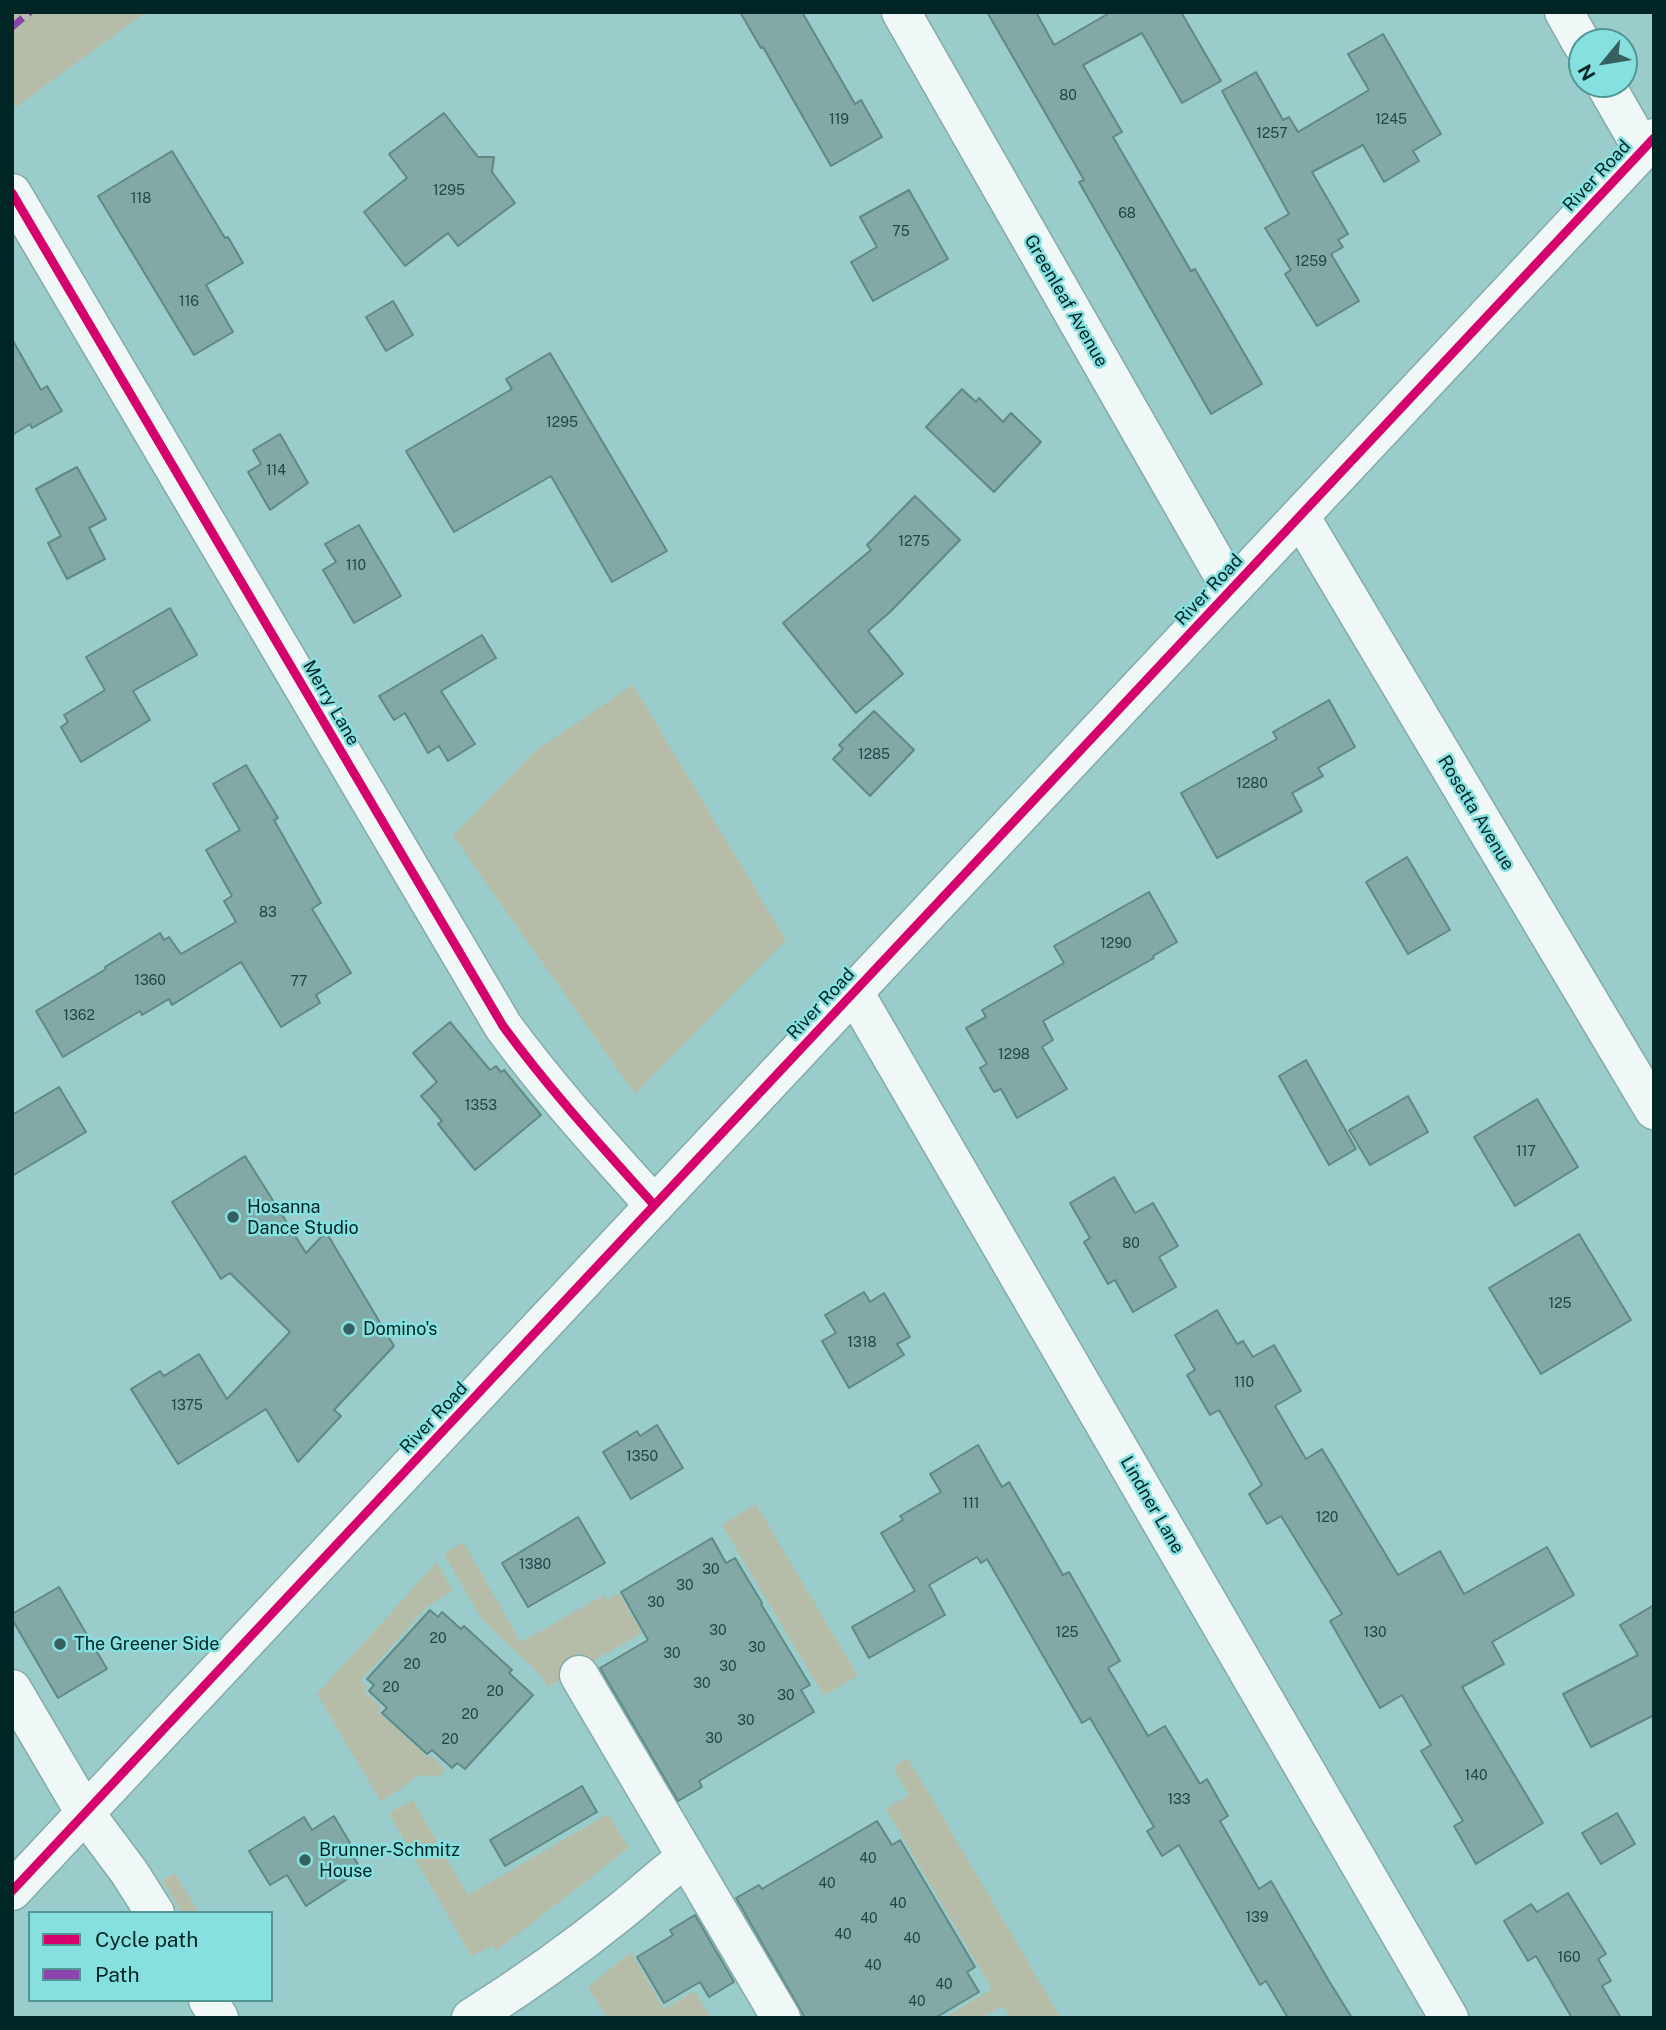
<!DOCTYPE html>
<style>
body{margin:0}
#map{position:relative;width:1666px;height:2030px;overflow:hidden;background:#9bcccc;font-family:"Public Sans",sans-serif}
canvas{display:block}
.frame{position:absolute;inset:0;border:14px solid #002525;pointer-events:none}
.legend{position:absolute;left:28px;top:1911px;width:245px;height:91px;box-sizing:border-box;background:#87e0e0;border:2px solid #519595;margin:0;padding:9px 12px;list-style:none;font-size:21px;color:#002525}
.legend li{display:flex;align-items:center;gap:14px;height:35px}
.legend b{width:35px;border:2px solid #519595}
.north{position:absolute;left:1568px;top:28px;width:70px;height:70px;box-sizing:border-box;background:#87e0e0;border:2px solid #519595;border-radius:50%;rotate:240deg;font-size:19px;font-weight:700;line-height:28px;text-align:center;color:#002525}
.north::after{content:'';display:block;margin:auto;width:24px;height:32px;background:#365f5f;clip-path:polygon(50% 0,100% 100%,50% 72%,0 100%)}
</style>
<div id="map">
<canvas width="1666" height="2030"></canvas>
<div class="frame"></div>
<ul class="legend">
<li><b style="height:9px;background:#d6006c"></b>Cycle path</li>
<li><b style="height:9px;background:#8e44ad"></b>Path</li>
</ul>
<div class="north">N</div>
</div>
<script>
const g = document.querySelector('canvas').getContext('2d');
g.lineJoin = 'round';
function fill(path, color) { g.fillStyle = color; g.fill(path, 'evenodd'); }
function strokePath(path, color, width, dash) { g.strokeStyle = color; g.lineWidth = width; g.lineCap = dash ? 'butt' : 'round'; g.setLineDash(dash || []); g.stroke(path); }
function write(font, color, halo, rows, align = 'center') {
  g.font = font + ' "Public Sans",sans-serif'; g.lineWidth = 5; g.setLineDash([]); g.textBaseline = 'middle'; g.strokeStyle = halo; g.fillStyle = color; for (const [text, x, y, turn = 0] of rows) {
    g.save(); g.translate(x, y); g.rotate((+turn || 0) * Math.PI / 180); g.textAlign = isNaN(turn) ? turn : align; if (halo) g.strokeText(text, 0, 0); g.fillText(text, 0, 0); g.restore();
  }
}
const green = new Path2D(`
 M12,12H146L12,110Z
 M633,685L786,940L635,1094L453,836L535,751Z
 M756,1504L858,1676L824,1696L722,1525Z
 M463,1542L521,1642L604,1595L607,1600L619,1593L642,1633L548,1687L540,1674L483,1621L444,1554Z
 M437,1562L453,1591L427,1607L361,1680L367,1687L364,1691L382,1708L379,1712L428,1758L431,1755L445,1770L439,1777L420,1775L381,1802L317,1694Z
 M908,1758L1061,2018H1010L1003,2006L982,2018H944L992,1989L886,1809L909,1795L893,1767Z
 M413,1800L468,1895L608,1814L629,1848L496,1951L493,1946L471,1956L389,1813Z
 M175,1873L199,1913H182L162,1880Z
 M631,1952L664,2009L695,1991L711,2018H607L588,1987Z`);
const building = new Path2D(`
 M740,12H802L855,104L861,100L882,137L831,166L763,47L761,48Z
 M987,12H1036L1054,45L1111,12H1181L1221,81L1182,103L1142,33L1083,65L1122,132L1113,137L1191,271L1195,269L1262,384L1211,414L1079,182L1084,180Z
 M1383,34L1441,134L1413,151L1419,161L1384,182L1363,145L1312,172L1348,234L1338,240L1343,247L1331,254L1359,301L1317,326L1285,274L1291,270L1265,228L1289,214L1222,91L1256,72L1283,120L1289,117L1298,132L1369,90L1348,54Z
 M444,113L478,157H494L492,172L515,203L458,246L448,233L405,266L364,212L407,178L389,154Z
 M172,151L225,238L228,237L243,263L206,285L233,332L194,355L98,196Z
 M909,190L948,259L873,301L851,262L877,247L860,217Z
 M393,301L413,335L386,351L366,317Z
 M12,339L41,390L47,386L62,411L32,428L30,424L12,435Z
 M550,353L667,551L612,582L551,476L454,532L406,451L512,389L506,379Z
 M962,389L976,402L979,398L1003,422L1011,413L1041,442L994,492L926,427Z
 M280,434L308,483L270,510L248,472L261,464L253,450Z
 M77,467L106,519L89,528L105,559L67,579L48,543L61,536L36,489Z
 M915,496L960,540L890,612L868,631L903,674L856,713L783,623L871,550L867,545Z
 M359,525L401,596L354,623L323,570L336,562L325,544Z
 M170,608L197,655L133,691L150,720L81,762L61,727L68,722L64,715L105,690L86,657Z
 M482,635L496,658L441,691L475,744L448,761L439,746L428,753L405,713L394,720L379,696Z
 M1329,700L1355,747L1318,768L1323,776L1292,793L1302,811L1217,858L1181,793L1277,739L1273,732Z
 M874,711L914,750L870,796L833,759L843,749L839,745Z
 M246,765L278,818L274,820L321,903L312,909L351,973L316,995L320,1003L281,1027L241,962L172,1005L169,999L142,1015L140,1011L63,1057L36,1011L106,969L105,967L160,933L164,940L169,937L181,954L236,922L224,901L232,896L206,850L240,830L213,784Z
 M1407,857L1450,930L1408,954L1366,882Z
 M1149,892L1177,942L1153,956L1154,958L1043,1021L1053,1040L1042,1047L1067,1089L1017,1118L1001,1089L994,1092L980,1068L987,1064L966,1028L986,1017L982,1010L1064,963L1054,946Z
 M450,1022L490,1070L496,1066L501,1072L504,1070L541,1115L475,1170L438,1124L442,1121L421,1096L437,1082L413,1053Z
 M1306,1060L1356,1149L1329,1165L1279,1076Z
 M59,1087L86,1132L12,1176V1115Z
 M1408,1096L1428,1132L1370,1165L1349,1130Z
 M1537,1099L1578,1167L1515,1206L1474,1137Z
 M245,1156L306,1253L326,1232L394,1346L334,1410L341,1416L298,1462L266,1409L178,1464L131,1389L160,1371L164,1376L199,1354L227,1399L290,1332L230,1273L221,1279L172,1202Z
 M1114,1177L1135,1213L1153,1203L1178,1246L1159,1257L1176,1287L1133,1312L1115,1280L1108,1284L1084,1242L1090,1238L1070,1203Z
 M1579,1234L1631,1320L1541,1374L1489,1288Z
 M864,1292L870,1302L884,1293L910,1337L897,1344L904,1355L849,1388L822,1341L836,1333L825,1315Z
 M1217,1310L1237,1344L1243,1341L1253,1357L1274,1345L1301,1391L1275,1406L1306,1459L1322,1449L1398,1575L1440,1551L1464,1594L1547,1547L1574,1595L1492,1642L1504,1664L1462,1687L1543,1823L1476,1864L1454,1826L1463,1821L1421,1751L1431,1745L1402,1695L1380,1708L1330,1621L1342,1614L1281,1516L1267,1524L1249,1494L1262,1485L1219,1410L1210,1415L1187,1375L1195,1370L1175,1335Z
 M657,1425L683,1468L631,1499L603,1452L637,1431L640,1436Z
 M978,1445L1002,1487L1009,1482L1063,1575L1069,1572L1120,1661L1108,1668L1148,1736L1165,1726L1200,1784L1207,1779L1228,1816L1220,1821L1259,1889L1271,1881L1329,1981L1352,2018H1288L1266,1981L1260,1985L1179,1845L1162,1856L1147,1831L1154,1827L1090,1718L1082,1723L987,1559L981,1563L977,1557L929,1585L945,1615L869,1658L852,1627L915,1591L881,1533L903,1520L900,1516L941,1492L930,1474Z
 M578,1517L605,1563L528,1607L502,1563Z
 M712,1538L726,1563L735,1558L762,1603L761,1604L810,1685L801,1690L814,1712L699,1781L702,1787L678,1801L600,1668L648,1640L621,1592Z
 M59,1587L107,1669L58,1698L12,1619V1614Z
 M1654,1605V1715L1591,1747L1563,1694L1638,1655L1620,1625Z
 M430,1610L438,1617L442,1612L461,1629L464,1626L512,1670L509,1673L533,1695L465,1769L457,1763L452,1768L432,1750L427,1754L382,1713L387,1708L369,1691L374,1685L367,1679Z
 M582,1786L597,1812L505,1866L490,1840Z
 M1617,1813L1635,1844L1601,1864L1582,1833Z
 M334,1816L350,1843L347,1845L361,1870L306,1906L287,1875L270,1885L249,1851L304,1817L312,1830Z
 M877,1821L892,1845L900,1840L975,1967L967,1972L979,1992L935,2018H805L736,1898L759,1885L762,1889Z
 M1568,1893L1606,1954L1598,1959L1611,1981L1602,1986L1621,2018H1572L1536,1956L1528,1961L1504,1921L1531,1904L1537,1912Z
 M695,1915L734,1982L709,1997L700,1982L664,2003L637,1957L673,1935L670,1930Z`);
const minor = new Path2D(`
 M901,12L1231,589
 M1564,12L1582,44
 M1605,84L1643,150
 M12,193L503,1026C549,1089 602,1147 654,1205
 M1300,516L1654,1110
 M854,992L1449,2018
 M579,1675L781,2018
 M12,1689L85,1813L129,1872L155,1913
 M208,2000L219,2018
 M471,2018C522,1986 573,1950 620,1912C643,1894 663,1874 686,1858`);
const major = new Path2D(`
 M12,1891L1654,138`);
const quiet = new Path2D(`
 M12,27L30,12`);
const cycleway = new Path2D(`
 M12,193L503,1026C549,1089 602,1147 654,1205
 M12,1891L1654,138`);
const markers = [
 [233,1217,7,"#365f5f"],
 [349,1329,7,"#365f5f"],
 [60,1644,7,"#365f5f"],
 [305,1860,7,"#365f5f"]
];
const numberNames = [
 ["80",1068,96],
 ["119",839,120],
 ["1245",1391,120],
 ["1257",1272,134],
 ["1295",449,191],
 ["118",141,199],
 ["68",1127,214],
 ["75",901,232],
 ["1259",1311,262],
 ["116",189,302],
 ["1295",562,423],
 ["114",276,471],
 ["1275",914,542],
 ["110",356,566],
 ["1285",874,755],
 ["1280",1252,784],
 ["83",268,913],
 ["1290",1116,944],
 ["1360",150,981],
 ["77",299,982],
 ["1362",79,1016],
 ["1298",1014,1055],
 ["1353",481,1106],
 ["117",1526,1152],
 ["80",1131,1244],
 ["125",1560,1304],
 ["1318",862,1343],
 ["110",1244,1383],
 ["1375",187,1406],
 ["1350",642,1457],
 ["111",971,1504],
 ["120",1327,1518],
 ["1380",535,1565],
 ["30",711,1570],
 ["30",685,1586],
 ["30",656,1603],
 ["30",718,1631],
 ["125",1067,1633],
 ["130",1375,1633],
 ["20",438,1639],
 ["30",757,1648],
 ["30",672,1654],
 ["20",412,1665],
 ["30",728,1667],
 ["30",702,1684],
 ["20",391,1688],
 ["20",495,1692],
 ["30",786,1696],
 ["20",470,1715],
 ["30",746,1721],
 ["30",714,1739],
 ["20",450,1740],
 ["140",1476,1776],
 ["133",1179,1800],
 ["40",868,1859],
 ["40",827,1884],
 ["40",898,1904],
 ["139",1257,1918],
 ["40",869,1919],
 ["40",843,1935],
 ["40",912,1939],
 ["160",1569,1958],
 ["40",873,1966],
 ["40",944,1985],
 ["40",917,2002]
];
const streetNames = [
 ["River Road",1597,176,-47],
 ["Greenleaf Avenue",1066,301,60],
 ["River Road",1209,590,-47],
 ["Merry Lane",331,703,60],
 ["Rosetta Avenue",1476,813,59],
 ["River Road",821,1004,-47],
 ["River Road",434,1418,-47],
 ["Lindner Lane",1152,1505,60]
];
const poiNames = [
 ["Hosanna",247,1207],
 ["Dance Studio",247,1228],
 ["Domino's",363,1329],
 ["The Greener Side",74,1644],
 ["Brunner-Schmitz",319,1850],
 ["House",319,1871]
];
fill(green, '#b5bda9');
fill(building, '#82a9a5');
strokePath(building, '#608884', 2);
strokePath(minor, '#83aaaa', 41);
strokePath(major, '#83aaaa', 41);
strokePath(minor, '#f0f7f7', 38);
strokePath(major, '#f0f7f7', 38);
strokePath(quiet, '#8e44ad', 7, [14, 7]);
strokePath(cycleway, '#d6006c', 9);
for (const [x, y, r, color] of markers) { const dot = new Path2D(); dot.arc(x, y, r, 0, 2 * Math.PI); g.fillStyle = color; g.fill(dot); strokePath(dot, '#87e0e0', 2.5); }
write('14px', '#204645', null, numberNames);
write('18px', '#002525', '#87e0e0', streetNames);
write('18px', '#002525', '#87e0e0', poiNames, 'left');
</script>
